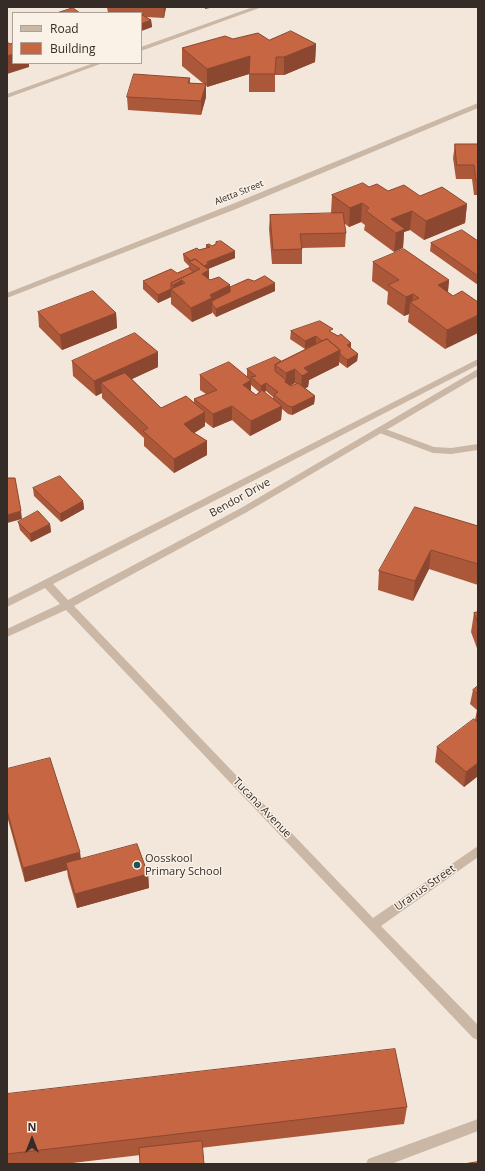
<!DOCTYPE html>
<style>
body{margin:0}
#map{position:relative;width:485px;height:1171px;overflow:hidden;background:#f2e7da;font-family:"Open Sans",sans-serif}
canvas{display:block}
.frame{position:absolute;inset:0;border:8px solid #362c27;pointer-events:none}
.legend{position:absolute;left:12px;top:12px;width:130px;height:52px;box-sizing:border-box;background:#faf1e7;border:1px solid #aca29a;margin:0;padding:5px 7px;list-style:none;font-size:12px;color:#362c27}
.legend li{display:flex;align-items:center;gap:8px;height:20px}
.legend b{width:20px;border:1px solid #aca29a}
.north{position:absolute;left:12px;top:1119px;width:40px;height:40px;-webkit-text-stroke:3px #faf1e7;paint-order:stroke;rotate:0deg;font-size:11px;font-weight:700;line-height:16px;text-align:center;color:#362c27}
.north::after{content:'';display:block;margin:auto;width:14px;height:18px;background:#362c27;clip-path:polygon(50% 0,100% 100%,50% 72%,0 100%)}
</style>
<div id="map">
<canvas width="485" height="1171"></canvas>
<div class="frame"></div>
<ul class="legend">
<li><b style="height:5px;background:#cab7a6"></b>Road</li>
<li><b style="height:11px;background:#c76643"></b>Building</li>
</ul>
<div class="north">N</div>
</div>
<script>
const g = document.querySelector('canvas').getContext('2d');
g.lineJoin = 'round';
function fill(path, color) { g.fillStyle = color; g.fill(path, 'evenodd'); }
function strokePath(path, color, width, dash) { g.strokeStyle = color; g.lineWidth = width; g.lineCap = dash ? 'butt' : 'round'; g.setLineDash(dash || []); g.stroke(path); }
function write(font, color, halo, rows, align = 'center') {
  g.font = font + ' "Open Sans",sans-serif'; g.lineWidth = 3; g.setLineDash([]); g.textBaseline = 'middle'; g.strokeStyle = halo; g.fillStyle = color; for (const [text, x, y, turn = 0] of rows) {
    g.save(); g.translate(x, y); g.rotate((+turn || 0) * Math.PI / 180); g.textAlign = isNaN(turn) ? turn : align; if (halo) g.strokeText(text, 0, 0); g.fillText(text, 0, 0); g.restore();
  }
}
const service = new Path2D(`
 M380,427L434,447L451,448L478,444V450L451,454L433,453L377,432L375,430Z
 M478,1119V1131L391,1164H366L368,1159Z`);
const minor = new Path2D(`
 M253,7H262L141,51V47Z
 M94,63H103L7,98V94Z
 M478,103V108L236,209L7,298V293L230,205Z
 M478,359V365L53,584L68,600L241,508L478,369V376L247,512L74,606L373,918L478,846V857L381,926L478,1025V1040L473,1038L66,610L7,637V629L60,604L45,588L7,607V599Z`);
const wall = new Path2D(`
 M107,7H166L164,18L146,17L151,20L152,27L141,31V13H108Z
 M233,39L269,40L316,44L315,62L284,75H275V92H249V74L207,87L206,85V97L201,115L128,110L127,97L190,78V83L204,84L182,66V48Z
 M455,144H478V195H474L472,179H456L453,158Z
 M369,187L388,191L420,196L467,204L465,223L424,240L410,230L404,232L403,248L394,252L364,230L365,225L361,222L349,227L344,223L346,233L345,247L302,248V264H272L269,229L270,215L332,214L331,213L332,195Z
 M478,241V285L430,251L431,243Z
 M216,242L235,258L208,269L209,279L230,285V287L275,291L216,317L212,312V313L192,322L171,304V297L158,303L143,289V281L177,273L189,268V266L184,261L183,254L206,248V245L212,246L216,244Z
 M373,262L449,280L448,292L453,296L445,349L408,322L409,314L404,316L387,304L388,292L372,281Z
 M38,312L116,313L117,328L62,350L39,327Z
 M291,331L333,333L351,343V348L358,354L357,361L347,368L339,362V365L309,380L308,387L305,388L315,396L314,404L292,415L288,414L282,409L281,420L250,436L232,420L213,428L205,422V426L194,433L207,441V455L174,473L144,446V438L102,398V393L96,396L73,376L72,361L158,352V367L132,379L161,408L194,403V399L206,394L200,390V375L247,376V369L281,361L316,344L305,349L290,339ZM251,380V385L259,392L256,395L251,391ZM295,383L296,384L291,386H290ZM266,391L273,397V399L264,392Z
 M33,488L83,501L84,509L61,522L34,496Z
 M18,522L50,524L51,532L31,542L20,530Z
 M478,526V585L429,569L413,601L378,590L379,571Z
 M478,612V651L471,632L474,613Z
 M478,686V776L464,787L435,762L437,747L475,720L477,710L470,704L473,690Z
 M7,769L81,859L148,874L149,888L77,908L68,877L67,870L25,882L7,816Z
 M7,1094L407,1107L404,1124L64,1164H7Z`);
const shadedWall = new Path2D(`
 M164,7H166L164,18Z
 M205,7H214L205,9Z
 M151,20L152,27L141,31V24Z
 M316,44L315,62L284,75V57Z
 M13,54V63H29V67L7,74V56Z
 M250,56L249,74L207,87V69Z
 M206,84V97L201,115V101Z
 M362,203L361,222L349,227L350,208Z
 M467,204L465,223L424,240L426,221Z
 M412,211L410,230L404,232L403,248L394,252L396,233L391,219Z
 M235,251V258L208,269V271L209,270V285L185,290L207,262Z
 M182,280V295L173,292V285Z
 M449,280L447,299L438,285Z
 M275,283V291L216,317V309Z
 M230,285V300L212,304V313L192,322L191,308L210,295Z
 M171,289V297L158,303V295Z
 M413,294L412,304L410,302L409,314L404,316L406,297Z
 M116,313L117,328L62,350L60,335Z
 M478,315V333L445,349L447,330Z
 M316,336V344L305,349V341Z
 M351,343V351L347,345Z
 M340,350L339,365L309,380L308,387L301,390L302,376L304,368Z
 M158,352V367L108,390L101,383L102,393L96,396L94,381Z
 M358,354L357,361L347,368V360Z
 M295,369V383L286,388L285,382L286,380V373Z
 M251,380V394L243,385Z
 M266,383V391L261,394V386Z
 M315,396L314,404L292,415V407Z
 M232,406V420L213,428V414Z
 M282,406L281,420L250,436L251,421Z
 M205,412V426L185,439L184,424Z
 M207,441V455L174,473V459Z
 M83,501L84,509L61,522L60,514Z
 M21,511L22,519L7,523V515Z
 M50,524L51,532L31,542L30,534Z
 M431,550L429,569L413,601L415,581Z
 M478,763V776L464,787L466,772Z
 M80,852L82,866L66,863L67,870L25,882L23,868Z
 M148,874L149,888L77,908L75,894Z`);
const building = new Path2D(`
 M73,8L80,13H57Z
 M141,14L151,20L141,24Z
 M291,31L316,44L284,57H276L275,74H249L250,56L207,69L182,48L225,36L233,39L258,33L269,40Z
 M7,42L10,44L13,43V54L7,56Z
 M134,74L190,78L188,83L206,84L201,101L127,97Z
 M455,144H478V181H476L474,165H457Z
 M363,183L369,187L377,184L388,191L404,185L420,196L442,187L467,204L426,221L412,211L391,219L405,229L396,233L366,211L369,208L362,203L350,208L332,195Z
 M343,213L346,233L300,234L302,249L273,250L270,215Z
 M462,230L478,241V276L431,243Z
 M221,241L235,251L207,262L208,264L204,266L195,259L191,261L183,254L197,248L199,250L210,247L206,245L209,244L212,246L216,244V242Z
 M404,249L449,280L438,285L453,296L462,291L478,302V315L447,330L410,302L419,298L413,294L406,297L388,285L399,280L373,262Z
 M195,259L209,270L202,274L210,280L219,277L230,285L210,295L212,298L191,308L171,289L185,283L182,280L173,285L171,283L200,269L189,262Z
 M189,268L194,272L171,283V289L158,295L143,281L171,269L177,273Z
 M265,276L275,283L216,309L212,304V301L230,292V287L248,279L254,281Z
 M93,291L116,313L60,335L38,312Z
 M320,321L333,329L329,331L338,336L341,334L351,343L347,345L358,354L347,360L340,354V350L327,339L322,341L316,336L305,341L291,331Z
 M135,333L158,352L94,381L72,361Z
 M327,339L340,350L304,368L309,372L302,376L295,369L286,373L275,365Z
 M275,357L281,361L275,365V371L286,380L285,382L291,386L298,383L315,396L292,407L288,406L274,395L278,392L266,383L261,386L251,377L256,376L247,369Z
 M229,362L251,380L243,385L256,395L262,390L282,406L251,421L232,406L213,414L194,399L217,390L200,375Z
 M125,373L161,408L186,396L205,412L184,424L191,431L207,441L174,459L143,431L148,428L101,383Z
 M60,476L83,501L60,514L33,488Z
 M7,478H15L21,511L7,515Z
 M415,507L478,526V564L431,550L415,581L379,571Z
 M38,511L50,524L30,534L18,522Z
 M478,612V623L474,613Z
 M478,686V694L473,690Z
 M474,719L478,722V763L466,772L437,747Z
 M50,758L80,852L23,868L7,811V769Z
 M137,844L148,874L75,894L66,863Z
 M395,1049L407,1107L7,1154V1094Z
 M202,1141L204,1164H140L139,1148Z
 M478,1162V1164H464Z`);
const markers = [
 [137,865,4,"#1c5358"]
];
const farStreetnames = [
 ["Aletta Street",239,193,-22]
];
const streetNames = [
 ["Bendor Drive",240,498,-29],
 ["Tucana Avenue",262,808,46],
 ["Uranus Street",425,888,-35]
];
const poiNames = [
 ["Oosskool",145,859],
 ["Primary School",145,872]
];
fill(service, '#cab7a6');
fill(minor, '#cab7a6');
fill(wall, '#ab583a');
fill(shadedWall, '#8b472f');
fill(building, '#c76643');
strokePath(building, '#8b472f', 1);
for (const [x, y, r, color] of markers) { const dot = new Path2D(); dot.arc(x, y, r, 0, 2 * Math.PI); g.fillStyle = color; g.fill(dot); strokePath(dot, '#faf1e7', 1.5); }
write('9px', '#362c27', '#faf1e7', farStreetnames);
write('11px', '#362c27', '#faf1e7', streetNames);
write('11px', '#362c27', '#faf1e7', poiNames, 'left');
</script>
